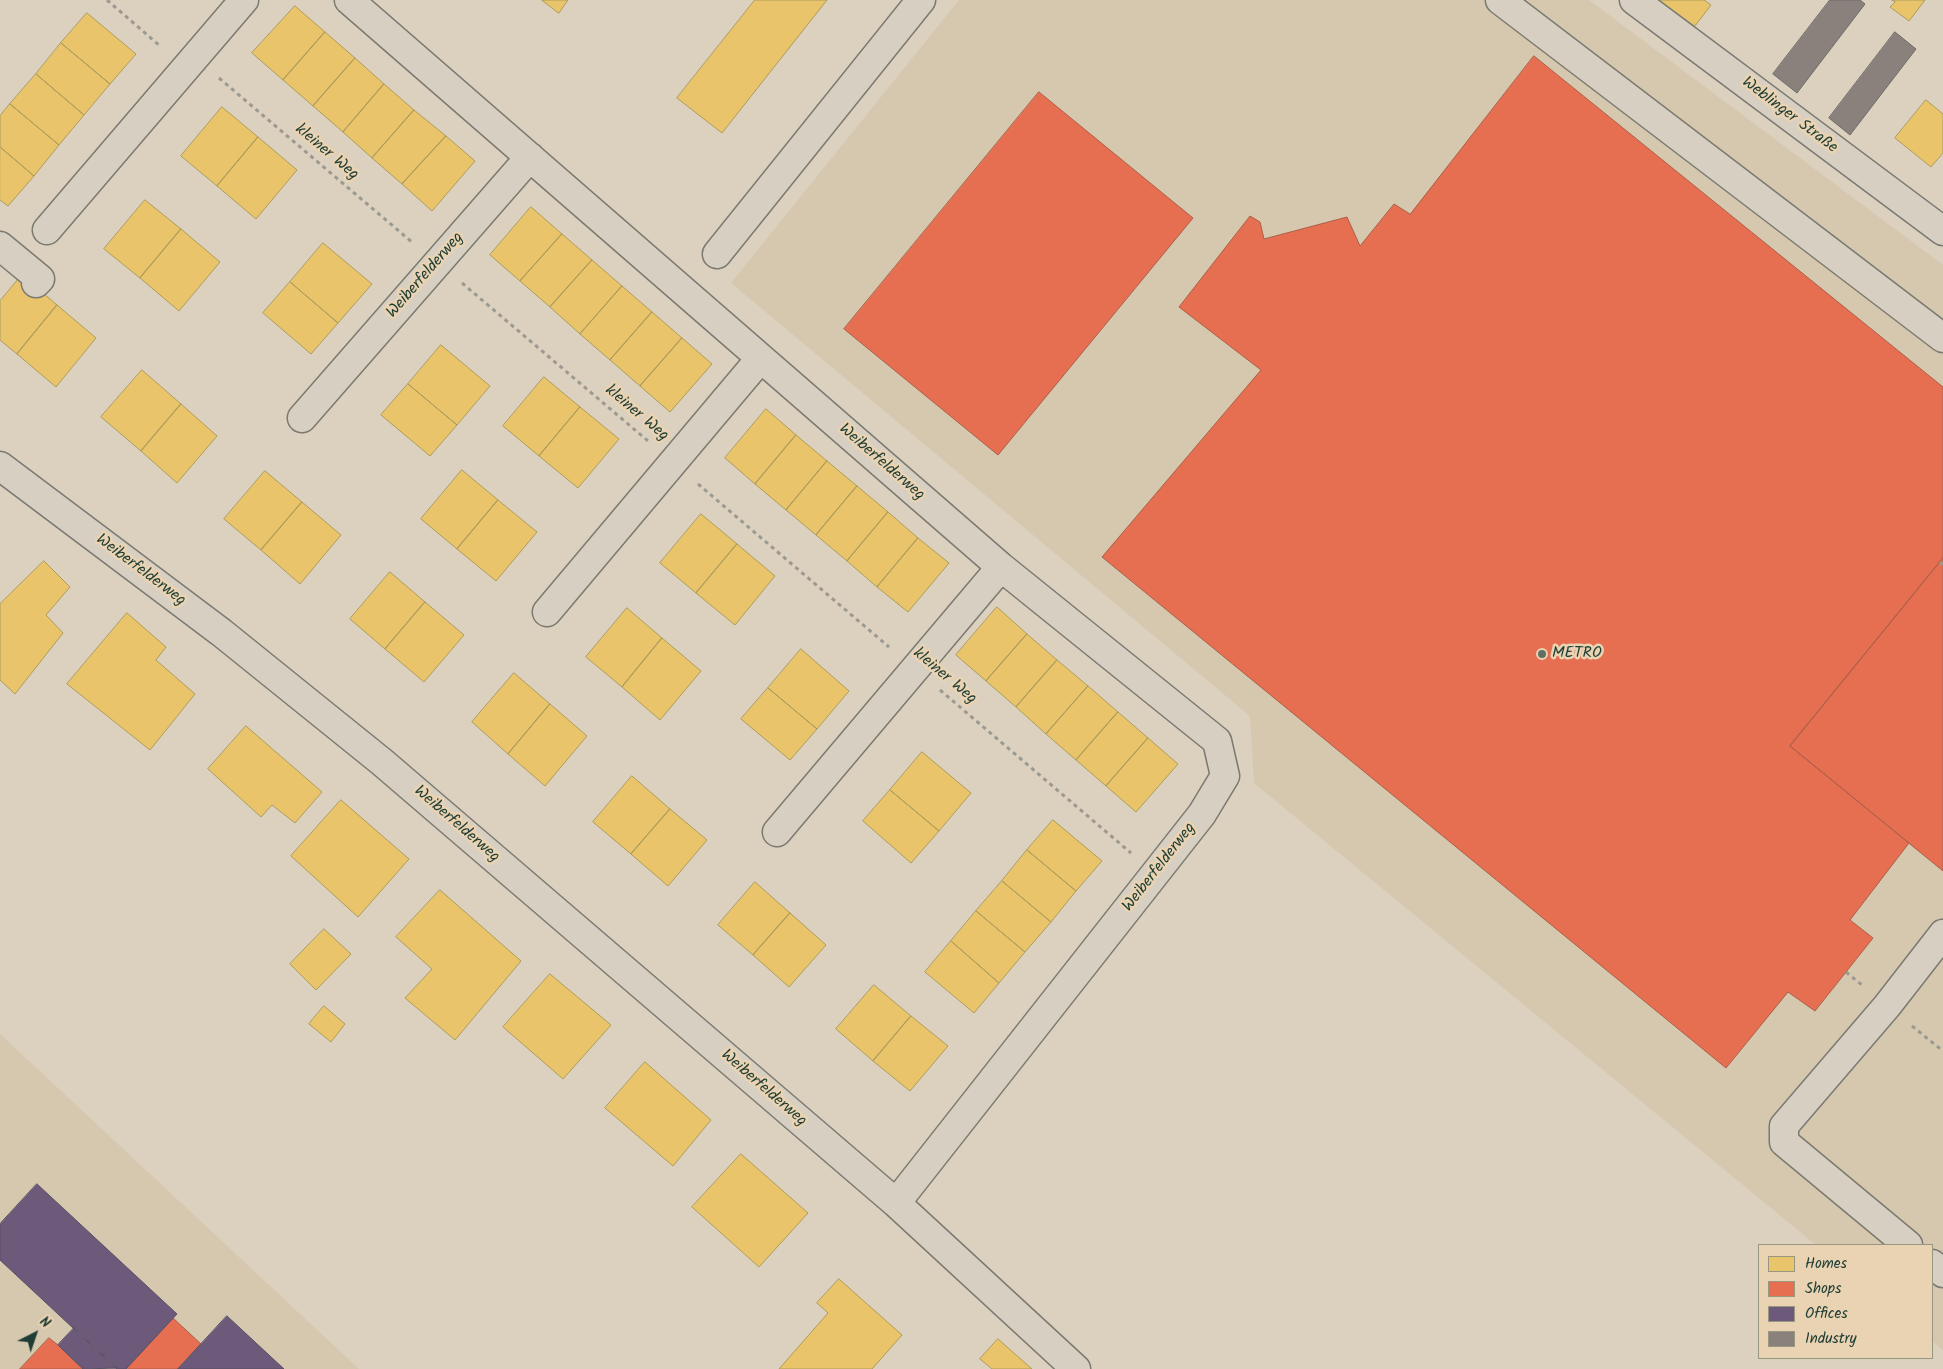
<!DOCTYPE html>
<meta charset="utf-8">
<style>
body{margin:0}
#map{position:relative;width:1943px;height:1369px;overflow:hidden;background:#dcd0bf;font-family:Kalam,sans-serif}
canvas{display:block}
.legend{position:absolute;left:1758px;top:1244px;width:175px;height:115px;box-sizing:border-box;background:#e9d3b2;border:1px solid #989780;margin:0;padding:6px 9px;list-style:none;font-size:15px;color:#1f3d34}
.legend li{display:flex;align-items:center;gap:10px;height:25px}
.legend b{width:25px;border:1px solid #989780}
.north{position:absolute;left:10px;top:1309px;width:50px;height:50px;-webkit-text-stroke:4px #e9d3b2;paint-order:stroke;rotate:41deg;font-size:14px;font-weight:700;line-height:20px;text-align:center;color:#1f3d34}
.north::after{content:'';display:block;margin:auto;width:18px;height:22px;background:#1f3d34;clip-path:polygon(50% 0,100% 100%,50% 72%,0 100%)}
</style>
<div id="map">
<canvas width="1943" height="1369"></canvas>
<ul class="legend">
<li><b style="height:14px;background:#e9c46a"></b>Homes</li>
<li><b style="height:14px;background:#e76f51"></b>Shops</li>
<li><b style="height:14px;background:#6d597a"></b>Offices</li>
<li><b style="height:14px;background:#8a817c"></b>Industry</li>
</ul>
<div class="north">N</div>
</div>
<script>
const g = document.querySelector('canvas').getContext('2d');
g.lineJoin = 'round';
function fill(path, color) { g.fillStyle = color; g.fill(path, 'evenodd'); }
function strokePath(path, color, width, dash) { g.strokeStyle = color; g.lineWidth = width; g.lineCap = dash ? 'butt' : 'round'; g.setLineDash(dash || []); g.stroke(path); }
function write(font, color, halo, rows, align = 'center') {
  g.font = font + ' Kalam,sans-serif'; g.lineWidth = 5; g.setLineDash([]); g.textBaseline = 'middle'; g.strokeStyle = halo; g.fillStyle = color; for (const [text, x, y, turn = 0] of rows) {
    g.save(); g.translate(x, y); g.rotate((+turn || 0) * Math.PI / 180); g.textAlign = isNaN(turn) ? turn : align; if (halo) g.strokeText(text, 0, 0); g.fillText(text, 0, 0); g.restore();
  }
}
const built = new Path2D(`
 M959,0H1589L1943,265V1350L1932,1341V1245H1816L1254,783L1250,716L731,283Z
 M0,1034L359,1369H0Z`);
const homes = new Path2D(`
 M542,0H568L559,13Z
 M755,0H827L722,133L677,98Z
 M1659,0H1704L1711,5L1695,26Z
 M1892,0H1925L1909,21L1890,7L1895,2Z
 M295,6L325,32L283,80L252,53Z
 M87,13L136,54L110,84L61,43Z
 M325,32L355,58L313,106L283,80Z
 M61,43L110,84L84,115L36,74Z
 M355,58L384,84L343,132L313,106Z
 M36,74L84,115L59,145L10,104Z
 M384,84L414,110L372,158L343,132Z
 M1926,100L1943,114V153L1931,167L1895,138Z
 M10,104L59,145L34,176L0,147V116Z
 M222,107L258,137L217,186L181,156Z
 M414,110L446,136L402,184L372,158Z
 M446,136L475,161L432,211L402,184Z
 M258,137L297,170L256,219L217,186Z
 M0,147L34,176L8,206L0,200Z
 M145,200L181,229L140,278L104,249Z
 M531,207L562,234L520,281L490,255Z
 M181,229L220,262L179,311L140,278Z
 M562,234L592,260L550,307L520,281Z
 M323,243L372,284L338,323L290,282Z
 M592,260L622,286L580,334L550,307Z
 M22,275L57,305L17,354L0,340V301Z
 M290,282L338,323L311,354L263,313Z
 M622,286L652,312L610,360L580,334Z
 M57,305L96,338L56,387L17,354Z
 M652,312L682,338L640,386L610,360Z
 M682,338L712,364L670,412L640,386Z
 M441,345L490,386L457,425L408,384Z
 M142,370L181,404L141,451L101,417Z
 M544,377L580,407L539,456L503,426Z
 M408,384L457,425L430,456L381,415Z
 M181,404L217,436L177,483L141,451Z
 M580,407L619,439L578,488L539,456Z
 M766,409L796,435L755,484L725,458Z
 M796,435L827,461L786,510L755,484Z
 M827,461L857,486L816,535L786,510Z
 M462,470L498,500L457,549L421,519Z
 M265,471L302,502L261,550L224,519Z
 M857,486L888,512L847,561L816,535Z
 M498,500L537,532L496,581L457,549Z
 M302,502L341,535L300,584L261,550Z
 M888,512L918,538L877,587L847,561Z
 M701,514L737,544L696,593L660,563Z
 M918,538L949,563L908,612L877,587Z
 M737,544L775,576L735,625L696,593Z
 M44,561L70,587L46,615L63,633L15,694L0,680V604Z
 M390,572L425,602L385,649L350,619Z
 M425,602L464,635L424,682L385,649Z
 M997,607L1027,634L986,681L956,655Z
 M627,608L662,638L622,687L586,657Z
 M127,613L166,647L156,660L195,694L150,750L67,684Z
 M1027,634L1057,660L1016,707L986,681Z
 M662,638L701,671L660,720L622,687Z
 M801,649L849,691L817,729L768,688Z
 M1057,660L1088,686L1046,734L1016,707Z
 M514,673L550,704L508,754L472,722Z
 M1088,686L1118,712L1076,760L1046,734Z
 M768,688L817,729L790,760L741,719Z
 M550,704L587,736L545,786L508,754Z
 M1118,712L1148,738L1106,786L1076,760Z
 M246,726L322,792L295,823L272,805L261,817L208,769Z
 M1148,738L1178,764L1136,812L1106,786Z
 M922,752L971,793L939,831L890,790Z
 M632,776L670,809L631,854L593,822Z
 M890,790L939,831L911,863L863,821Z
 M341,800L409,859L358,917L291,856Z
 M670,809L707,840L668,886L631,854Z
 M1053,820L1102,861L1076,891L1027,850Z
 M1027,850L1076,891L1051,922L1002,881Z
 M1002,881L1051,922L1025,952L976,911Z
 M755,882L790,913L753,955L718,925Z
 M440,890L521,961L455,1040L405,998L432,969L396,937Z
 M976,911L1025,952L999,983L951,941Z
 M790,913L826,945L789,987L753,955Z
 M324,929L351,954L316,990L290,964Z
 M951,941L999,983L974,1013L925,972Z
 M550,974L611,1025L563,1079L503,1027Z
 M874,985L911,1016L873,1061L836,1029Z
 M324,1006L345,1024L331,1042L309,1024Z
 M911,1016L948,1046L910,1091L873,1061Z
 M645,1062L711,1120L673,1166L605,1108Z
 M741,1154L808,1213L759,1267L692,1207Z
 M839,1279L902,1335L872,1369H779L828,1313L817,1303Z
 M998,1339L1032,1369H992L980,1359Z`);
const shops = new Path2D(`
 M1534,56L1943,387V558L1790,746L1909,843L1850,920L1873,938L1815,1011L1788,992L1726,1068L1102,557L1261,370L1179,307L1250,216L1260,222L1264,239L1347,217L1360,246L1394,204L1410,214Z
 M1039,92L1193,218L998,455L844,329Z
 M1943,558V871L1790,746Z
 M173,1318L201,1344L178,1369H128L127,1367Z
 M49,1338L58,1345L83,1369H20Z`);
const offices = new Path2D(`
 M37,1184L177,1314L126,1369H117L0,1260V1224Z
 M227,1316L284,1369H178Z
 M74,1328L117,1368L83,1369L58,1345Z`);
const industry = new Path2D(`
 M1830,0H1860L1865,4L1797,93L1773,74Z
 M1895,32L1916,49L1850,135L1829,118Z`);
const path = new Path2D(`
 M107,0L160,46
 M219,78L413,243
 M462,283L648,441
 M698,484L889,647
 M1940,562L1943,565
 M940,690L1131,853
 M1846,972L1863,986
 M1912,1026L1943,1051`);
const minor = new Path2D(`
 M349,0L1001,567L1217,741L1225,776L1202,814L896,1203
 M1500,0L1943,338
 M1634,0L1943,231
 M47,230L244,0
 M0,246L40,279L36,283
 M717,254L921,0
 M302,418L530,157
 M0,466L222,633L382,762L896,1203L1076,1369
 M547,612L760,359
 M777,832L1001,567
 M1908,1245L1784,1142V1126L1887,1006L1943,934
 M1932,1264L1943,1273`);
const markers = [
 [1542,654,5,"#617065"]
];
const streetNames = [
 ["Weblinger Straße",1789,116,37],
 ["kleiner Weg",326,153,40],
 ["Weiberfelderweg",426,276,-49],
 ["kleiner Weg",636,414,40],
 ["Weiberfelderweg",881,463,41],
 ["Weiberfelderweg",140,571,37],
 ["kleiner Weg",944,677,40],
 ["Weiberfelderweg",456,825,41],
 ["Weiberfelderweg",1160,868,-52],
 ["Weiberfelderweg",763,1089,41]
];
const poiNames = [
 ["METRO",1552,654]
];
fill(built, '#d6c7af');
fill(homes, '#e9c46a');
strokePath(homes, '#ac9c5a', 1);
fill(shops, '#e76f51');
strokePath(shops, '#ab6048', 1);
fill(offices, '#6d597a');
strokePath(offices, '#565165', 1);
fill(industry, '#8a817c');
strokePath(industry, '#6a6d66', 1);
strokePath(minor, '#7a7a70', 31);
strokePath(path, '#9b9a90', 3, [4, 4]);
strokePath(minor, '#d8cfc3', 28);
for (const [x, y, r, color] of markers) { const dot = new Path2D(); dot.arc(x, y, r, 0, 2 * Math.PI); g.fillStyle = color; g.fill(dot); strokePath(dot, '#e9d3b2', 2); }
write('16px', '#1f3d34', '#e9d3b2', streetNames);
write('16px', '#1f3d34', '#e9d3b2', poiNames, 'left');
</script>
